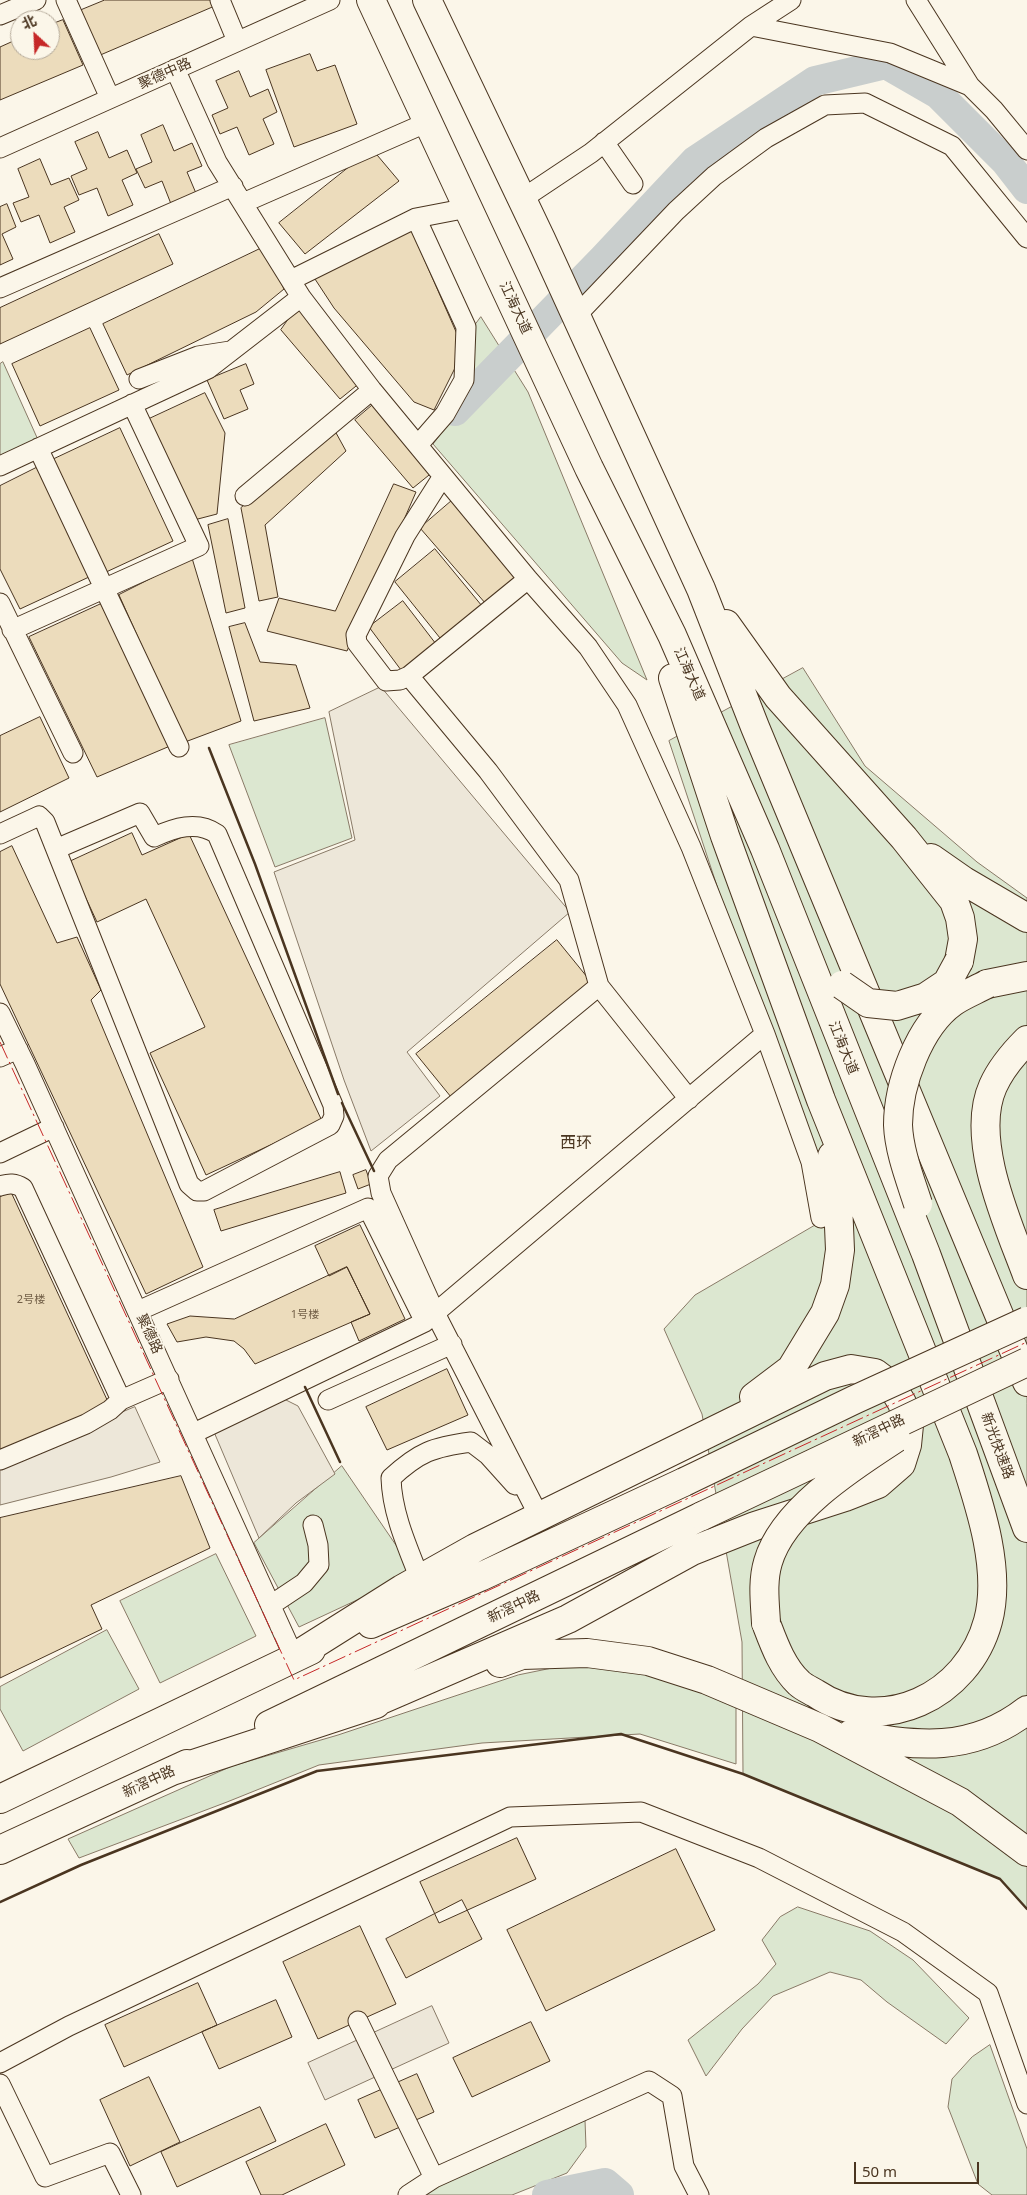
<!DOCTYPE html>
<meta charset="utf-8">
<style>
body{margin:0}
#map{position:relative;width:1027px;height:2195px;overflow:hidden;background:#fbf6e9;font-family:"Noto Sans","Noto Sans SC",sans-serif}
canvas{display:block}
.north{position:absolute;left:10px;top:10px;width:50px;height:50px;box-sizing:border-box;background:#fbf6e9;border:1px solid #b4a999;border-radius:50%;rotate:335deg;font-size:14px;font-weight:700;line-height:20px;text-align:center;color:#4a3520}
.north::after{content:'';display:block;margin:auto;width:18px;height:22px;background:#c62828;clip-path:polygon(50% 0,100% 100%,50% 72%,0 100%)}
.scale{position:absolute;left:854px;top:2162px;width:125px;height:22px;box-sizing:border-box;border:2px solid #4a3520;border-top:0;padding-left:6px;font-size:15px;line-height:18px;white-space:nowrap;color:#4a3520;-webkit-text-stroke:4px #fbf6e9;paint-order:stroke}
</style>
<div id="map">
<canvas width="1027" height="2195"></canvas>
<div class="north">北</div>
<div class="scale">50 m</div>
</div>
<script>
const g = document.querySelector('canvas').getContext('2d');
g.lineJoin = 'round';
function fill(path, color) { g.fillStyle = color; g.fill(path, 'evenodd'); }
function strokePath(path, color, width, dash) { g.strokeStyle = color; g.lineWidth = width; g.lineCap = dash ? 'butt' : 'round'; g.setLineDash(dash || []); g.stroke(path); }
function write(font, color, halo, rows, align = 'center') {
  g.font = font + ' "Noto Sans","Noto Sans SC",sans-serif'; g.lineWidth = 4; g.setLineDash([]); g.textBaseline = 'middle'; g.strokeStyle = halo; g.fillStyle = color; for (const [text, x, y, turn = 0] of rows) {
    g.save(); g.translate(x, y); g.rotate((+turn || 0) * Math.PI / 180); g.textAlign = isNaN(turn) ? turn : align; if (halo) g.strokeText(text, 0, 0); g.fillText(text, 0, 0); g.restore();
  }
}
const green = new Path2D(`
 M481,317L528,392L647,680L622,663L433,444L463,405L472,376V329Z
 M3,362L39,442L0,459V364Z
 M803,668L865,766L977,862L1027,898V1909L1000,1879L743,1774L742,1642L702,1414L664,1329L695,1295L827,1218L669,741Z
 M325,718L352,838L275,867L229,745Z
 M342,1466L415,1573L299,1627L254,1543Z
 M216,1554L256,1636L160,1683L120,1601Z
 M107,1630L139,1689L23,1751L0,1709V1687Z
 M597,1659L736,1701V1764L640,1734L482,1743L319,1765L227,1802L79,1858L68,1839L232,1766L338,1735L518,1675Z
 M798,1907L870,1931L913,1960L969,2018L946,2044L887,2002L861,1980L830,1972L773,1996L742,2029L706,2076L688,2040L758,1984L776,1964L762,1940L780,1917Z
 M990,2045L1027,2149V2195H992L978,2184L948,2107L952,2079L972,2057Z
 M585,2120L586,2147L567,2173L512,2195H419Z`);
const parking = new Path2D(`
 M381,687L570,912L407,1052L440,1096L371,1151L344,1080L274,872L355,840L329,712Z
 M280,1397L298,1406L335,1474L296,1503L259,1538L214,1432Z
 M135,1407L160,1462L111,1477L0,1505V1464Z
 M432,2006L449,2043L325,2100L308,2063Z`);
const river = new Path2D(`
 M455,411L603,259L695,161L815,81L886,64L938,94L1006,162L1027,189
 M547,2195L605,2183L619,2195`);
const building = new Path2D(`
 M105,0H215L217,5L98,56L79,11Z
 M63,20L83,65L0,100V47L20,38V50H50V25Z
 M310,54L317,71L335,65L357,124L294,147L266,70Z
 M239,71L250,97L268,89L277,112L263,119L274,144L249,155L237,127L220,134L212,115L228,108L216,81Z
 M163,125L174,151L192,143L202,166L187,172L198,198L173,209L162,181L145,188L136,169L152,162L141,135Z
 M98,132L109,158L127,150L137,173L122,180L133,205L108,216L97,188L79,195L71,176L87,169L75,142Z
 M372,149L399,181L305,254L279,223Z
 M40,159L51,185L69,178L79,200L64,207L75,232L50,243L39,215L21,222L13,203L29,197L18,169Z
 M7,204L16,227L2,234L13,259L0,265V207Z
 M411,229L464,350L434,410L414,402L334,308L313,276Z
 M159,234L173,264L0,344V308Z
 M264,247L284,289L256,312L127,375L103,324Z
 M297,307L361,382L340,399L281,330Z
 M90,328L119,390L40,426L12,364Z
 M246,364L254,384L240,390L248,409L224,419L207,380Z
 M205,393L225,433L217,514L194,520L149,419Z
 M375,403L434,471L413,488L355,420Z
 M120,428L173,541L104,573L52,460Z
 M335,431L346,451L265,525L278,597L259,601L241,508Z
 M38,467L89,577L20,609L0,569V486Z
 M394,484L416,492L347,651L267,631L279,598L335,611Z
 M455,498L521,574L486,604L420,528Z
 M228,519L245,608L226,613L208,525Z
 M435,549L482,606L440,638L395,582Z
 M192,558L241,721L185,742L119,595Z
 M403,601L436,644L401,670L369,627Z
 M101,604L170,746L97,777L29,637Z
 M245,623L260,662L296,665L310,708L254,721L229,627Z
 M40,717L69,778L0,812V736Z
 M132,833L142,855L189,834L322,1121L206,1175L150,1053L205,1027L146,899L97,922L69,862Z
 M12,846L57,943L77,937L101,990L91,1000L203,1267L146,1294L0,984V852Z
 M557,940L592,983L451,1097L416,1054Z
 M366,1170L371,1184L358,1189L353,1175Z
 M340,1172L346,1193L221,1231L214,1210Z
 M11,1192L109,1404L0,1454V1197Z
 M360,1225L405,1319L359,1341L351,1322L370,1314L347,1267L329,1276L315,1246Z
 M347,1267L370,1314L255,1364L244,1349L234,1341L206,1337L177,1342L167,1324L190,1316L234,1319Z
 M447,1369L468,1415L387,1450L366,1407Z
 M181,1476L210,1548L91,1605L102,1629L0,1678V1518Z
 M517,1838L536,1879L439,1923L420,1882Z
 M676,1849L715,1930L546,2011L507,1930Z
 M462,1900L482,1939L406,1978L386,1939Z
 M360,1926L396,2004L318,2039L283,1962Z
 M198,1983L217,2025L124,2067L105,2025Z
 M276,2000L292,2037L219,2069L202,2032Z
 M531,2022L550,2061L472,2097L453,2058Z
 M417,2074L434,2112L375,2138L358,2100Z
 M149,2077L180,2142L130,2166L100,2100Z
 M260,2107L276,2141L177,2187L161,2152Z
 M326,2124L345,2165L282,2195H261L246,2162Z`);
const minor = new Path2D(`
 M66,0L110,98
 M220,0L237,41
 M916,0L970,86L994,110L1027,150
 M0,15L36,0
 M751,26L890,53L970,86
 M175,69L217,162L301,297L372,390L528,579L588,647L627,705L691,847L765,1034
 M604,142L633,184
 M0,148L330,0
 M522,199L591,153L751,26L791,0
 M243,203L428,122
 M416,218L466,327L464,380L445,414L418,445
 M291,280L416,218L468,208
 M0,288L233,186
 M576,316L676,211L714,176L766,138L825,105L865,103L952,146L1027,238
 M139,379L198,356L230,351
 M38,448L179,747
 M0,466L208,369L301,297
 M245,496L372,390
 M528,579L409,676L488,771L569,880L599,986L388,1160L378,1176L381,1193L435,1313L539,1516
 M0,603L73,753
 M12,630L199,546L132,404
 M409,676L400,680L386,681L357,643L356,635L405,536L443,476
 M0,834L39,816L45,822L189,1184L197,1191H204L330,1125L334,1116L333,1105L217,834C197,820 174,828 154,837L140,813L56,849
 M599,986L689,1099
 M0,1013L25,1064L294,1657
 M0,1057L18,1049
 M0,1153L54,1127
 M0,1186C9,1183 15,1183 23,1188L121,1400
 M138,1311L368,1208L425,1322L194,1433
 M435,1313L765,1034L811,1162L821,1218
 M328,1400L452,1344
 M0,1460L86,1424L110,1410L121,1400L169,1379
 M420,1579C407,1546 392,1513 391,1478C419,1452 433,1447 471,1442L488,1455L515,1485
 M271,1605L304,1583L319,1565L318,1545L313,1525
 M358,2021L434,2178
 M0,2063L69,2026L510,1817L641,1812L759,1858L903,1932L988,1993L1027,2104
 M0,2084L45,2177L110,2153L131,2195
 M408,2195L434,2178L649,2081L672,2096L684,2166L699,2195`);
const highway = new Path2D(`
 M371,0L589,468L672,635L765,849L926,1254L1027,1528
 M427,0L541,239L701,589L755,727L1027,1382
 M726,624L778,697L904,838L954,901L960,918L963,939L959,961
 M673,678L725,836L821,1100L963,1454C979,1503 1002,1569 988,1621C968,1696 882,1738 815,1693C810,1690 803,1687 799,1683C782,1667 774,1644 766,1623
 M931,858L964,881L1027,918
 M987,984L1027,976
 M1027,1040C1013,1054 1001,1068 993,1086C969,1139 1008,1224 1027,1275
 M754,1397L791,1369L825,1313L835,1285L840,1250L837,1179L832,1156
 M371,1624L480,1577L684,1482
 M294,1657L402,1589L475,1548L825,1376L851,1369L875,1373L891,1385L902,1403L909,1425L907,1445L901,1464L878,1484L845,1497L755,1526L692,1551L568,1619L360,1709
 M500,1663L522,1655L587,1653L648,1661L707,1680L820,1728L960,1802L1027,1852
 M269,1725L702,1516
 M851,1734C916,1747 972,1753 1027,1710
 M172,1771L376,1704
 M0,1799L311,1650
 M0,1850L187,1764`);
const highwayBridge = new Path2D(`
 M842,985L868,1003L897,1006L926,997L947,983L959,961
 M918,1204C910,1179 899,1151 898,1125C898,1085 919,1026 953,1002C963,995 976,990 987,984
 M684,1482L854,1400L1027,1321
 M702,1516L1027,1362
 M766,1623C765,1603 762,1582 768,1562C783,1510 853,1466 896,1438`);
const wall = new Path2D(`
 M209,748L255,864L338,1094
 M342,1103L374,1171
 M305,1387L340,1462
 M0,1902L81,1865L317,1771L621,1734L743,1774L1000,1879L1027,1909`);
const power = new Path2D(`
 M0,1042L294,1680L1027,1342`);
const numberNames = [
 ["2号楼",31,1300],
 ["1号楼",305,1315]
];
const streetNames = [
 ["聚德中路",165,74,-24],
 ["江海大道",515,308,65],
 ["江海大道",689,674,66],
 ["江海大道",843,1048,68],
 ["聚德路",149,1334,65],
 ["新滘中路",879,1431,-26],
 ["新光快速路",997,1446,70],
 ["新滘中路",514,1607,-26],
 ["新滘中路",149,1782,-25]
];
const quarterNames = [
 ["西环",576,1143]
];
fill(green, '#dce7d0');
strokePath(green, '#887966', 1);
fill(parking, '#ede7d9');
strokePath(parking, '#887966', 1);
strokePath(river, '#c9cecd', 30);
fill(building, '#ecdcbc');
strokePath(building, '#4a3520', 1);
strokePath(minor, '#4a3520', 21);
strokePath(highway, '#4a3520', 30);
strokePath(minor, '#fbf6e9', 19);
strokePath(highway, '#fbf6e9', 28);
strokePath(highwayBridge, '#4a3520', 30, []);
strokePath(highwayBridge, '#fbf6e9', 28);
strokePath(wall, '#4a3520', 2.5);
strokePath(power, '#c62828', 1, [18, 4, 2.5, 4]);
write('11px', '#725f47', null, numberNames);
write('14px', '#4a3520', '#fbf6e9', streetNames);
write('16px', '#4a3520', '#fbf6e9', quarterNames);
</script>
